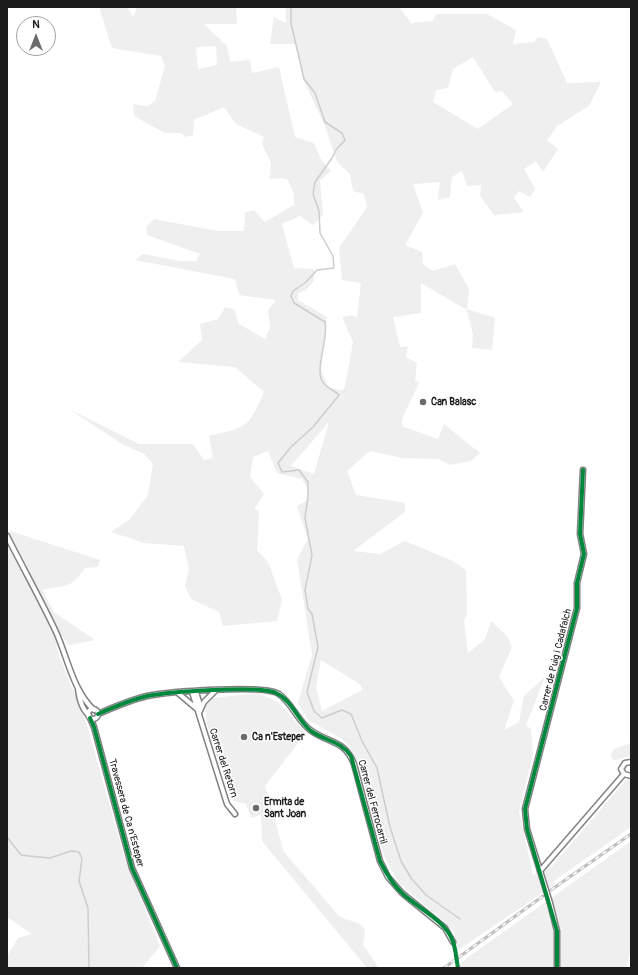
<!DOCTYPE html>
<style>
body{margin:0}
#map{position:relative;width:638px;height:975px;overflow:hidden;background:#fff;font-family:Pangolin,sans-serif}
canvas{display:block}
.frame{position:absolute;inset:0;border:8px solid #1c1c1c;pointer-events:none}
.north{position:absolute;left:16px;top:16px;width:40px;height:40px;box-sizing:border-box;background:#fff;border:1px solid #a4a4a4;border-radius:50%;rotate:0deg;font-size:11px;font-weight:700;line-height:16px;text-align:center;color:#1c1c1c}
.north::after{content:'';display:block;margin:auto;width:14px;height:18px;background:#6b6b6b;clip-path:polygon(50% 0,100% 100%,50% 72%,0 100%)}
</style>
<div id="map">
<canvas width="638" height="975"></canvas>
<div class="frame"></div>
<div class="north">N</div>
</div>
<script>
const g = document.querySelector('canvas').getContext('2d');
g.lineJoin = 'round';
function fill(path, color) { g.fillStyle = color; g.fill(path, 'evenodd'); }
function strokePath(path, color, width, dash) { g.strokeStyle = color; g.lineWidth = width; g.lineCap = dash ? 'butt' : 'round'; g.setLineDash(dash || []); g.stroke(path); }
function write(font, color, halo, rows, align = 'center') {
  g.font = font + ' Pangolin,sans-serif'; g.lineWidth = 3; g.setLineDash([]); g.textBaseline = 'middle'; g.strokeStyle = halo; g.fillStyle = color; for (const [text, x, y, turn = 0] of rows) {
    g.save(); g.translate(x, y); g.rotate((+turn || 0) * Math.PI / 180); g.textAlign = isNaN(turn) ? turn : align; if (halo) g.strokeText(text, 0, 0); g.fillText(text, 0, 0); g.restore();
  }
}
const green = new Path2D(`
 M99,7H127L133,17L137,7H236L237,24H204L227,46L230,62L250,60L252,73L279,67L295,137L314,143L321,159L331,171L320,180L323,215L313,225L300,216L282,224L294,268L314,269V281L305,291L298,293V300L327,317L321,370L328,387L342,391L345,387L353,342L342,317L352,315L357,318L361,283L342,280L339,248L367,207L364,194L353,191L350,174L337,162L325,126L303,79L296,44H270L274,17L286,23V7H399L411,23L433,21L436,14H487L516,30L513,44L534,42L538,37L547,39L567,83L601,82L589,106L557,126L547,140L558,149L543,172L536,161L524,169L535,189L530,197L519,191L514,198L524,212L494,215L480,196L481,185L467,186L462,171L452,177L450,197L438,200L440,182L413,184L423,213L405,245L422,252L423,264L433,271L455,264L469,289L467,309L495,318L492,350L472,348L473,334L467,310L421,283V313L393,317L400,347L408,346L406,357L417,363L415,381L419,383L402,419V426L438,439L444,424L480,453L471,461L450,465L439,459L402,458L370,451L347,471L356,495L405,503V512L353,551L380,554L405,541L453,561L466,570L467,613L464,621L468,653L485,639L491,621L507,636L512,647L499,677L514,701L504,730L519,722L524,696L545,677L526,725L531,729L533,755L519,812L533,875L553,865L626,780L631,779V827L554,881L555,884L457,951L454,931L398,882L384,856L351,748L342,739L308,720L298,703L312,655L297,559L308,539L297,506L306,501L309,491L302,479L277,473L268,451L253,457L250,477L264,494L254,509L259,511L257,550L268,562L282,600L277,621L223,626L219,612L191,599L185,586L189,569L184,546L144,543L111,532L130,519L148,495L153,464L144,454L122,444L69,409L139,444H193L204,460L213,458L209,436C246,427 248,429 264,392L235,367L178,362L202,340L200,324L218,319L225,307L234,309L239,324L265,339L270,328L268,310L276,300L239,295L235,279L135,260L143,254L180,261H196L200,254L147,235L146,227L154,219L217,231H244L245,213L254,210L265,222L294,205V194L288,180L281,178L270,179L271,163L262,144L264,137L236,124L224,107L194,120L193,135L185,137L181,133H165L134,116L133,104L147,106L155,101L165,66L161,56L112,48ZM216,46L217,65L198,69L196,47ZM473,57L495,92L502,91L513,104L478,129L433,102L436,90L448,88L453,69ZM329,422L314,474L291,466ZM321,660L361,685L362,690L322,711L316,687Z
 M10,531L100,560L98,567L85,568C69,591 66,584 42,590L54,612L95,640L69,645L55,627L57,650L87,725L124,856L160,946L142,968H7V957L18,938L32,934L7,917V534Z
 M258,693L278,702L306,733L265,786L284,852L340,917L360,924L365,929L363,945L379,968H367L262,841L261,815L251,818L246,804L233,801L224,766L219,765L206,719V706L213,698Z
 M631,743V756L616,760L612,759L611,754L614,749Z
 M631,841V950L626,968H453Z`);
const stream = new Path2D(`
 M291,7V23L304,79L315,93L325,122L342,133L345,140L336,150L332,158L315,182L313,194L319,211L320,233L333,256L334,268L317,270L306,282L293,291L291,296L294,303L325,322C329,339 315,365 322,381C326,388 334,390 339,395L313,427L291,447L278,463L282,472L299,470L308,482V496L305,518L312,555L305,590L308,609L312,614L318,647L307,692L314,711L322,718L342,710L351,714L362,741L377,768L390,827L401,861L411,878L426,895L460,919
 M7,837L21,855L29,856L50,858L71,851L79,852L82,859L79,881L88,908L89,968`);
const streetTunnel = new Path2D(`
 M453,942L458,968`);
const street = new Path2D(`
 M7,536C23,568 41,600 56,632C67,656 73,691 94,710
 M78,689C79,697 81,709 89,715
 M192,692L227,804L235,814
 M196,692L201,708
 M178,693L197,709
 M88 714a5 5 0 1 1 10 0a5 5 0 1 1-10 0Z
 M199,713L204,702L215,691
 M98,714C114,707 130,700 147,696C167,692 264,684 279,694C293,704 298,723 313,732C332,744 345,741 354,764L380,861L388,877L402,893L445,928L453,942
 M90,718L94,727L132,868L177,968
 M631,762L625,763L621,769L624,774L631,776
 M540,871L624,774
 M546,890L527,829L525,809L577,608V583L584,554L580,534L583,470
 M550,903L557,931V968`);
const rail = new Path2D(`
 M551,890L631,834
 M444,968L543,896`);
const streetBridge = new Path2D(`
 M546,890L550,903`);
const cycleway = new Path2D(`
 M98,714C114,707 130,700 147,696C168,692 259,685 276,693C292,700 298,721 311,731C325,741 341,741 351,756L380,861C386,873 392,884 403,894C417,907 443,920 451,937C456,946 456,958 458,968
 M90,718L94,727L132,868L177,968
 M557,968V931L527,829L525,809L577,608V583L584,554L580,534L583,470`);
const markers = [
 [423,402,4,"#6b6b6b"],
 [244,737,4,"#6b6b6b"],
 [256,808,4,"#6b6b6b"]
];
const poiNames = [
 ["Can Balasc",431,402],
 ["Ca n'Esteper",252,737],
 ["Ermita de",264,802],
 ["Sant Joan",264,814]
];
const streetNames = [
 ["Carrer de Puig i Cadafalch",556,660,-76],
 ["Carrer del Retorn",223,763,72],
 ["Carrer del Ferrocarril",372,802,75],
 ["Travessera de Ca n'Esteper",126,813,75]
];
fill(green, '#efefef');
strokePath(stream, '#cdcdcd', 1.5);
strokePath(streetTunnel, '#ddd', 4, [4, 2]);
strokePath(street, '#828282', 7);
strokePath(street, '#fff', 4);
strokePath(rail, '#bebebe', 3);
strokePath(rail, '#fff', 1.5, [4.5]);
strokePath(streetBridge, '#828282', 7, []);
strokePath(streetBridge, '#fff', 4);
strokePath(cycleway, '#00873e', 4);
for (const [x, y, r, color] of markers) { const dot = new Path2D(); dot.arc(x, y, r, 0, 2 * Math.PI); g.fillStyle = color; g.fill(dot); strokePath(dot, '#fff', 1.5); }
write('bold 10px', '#1c1c1c', '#fff', poiNames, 'left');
write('10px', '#1c1c1c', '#fff', streetNames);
</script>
